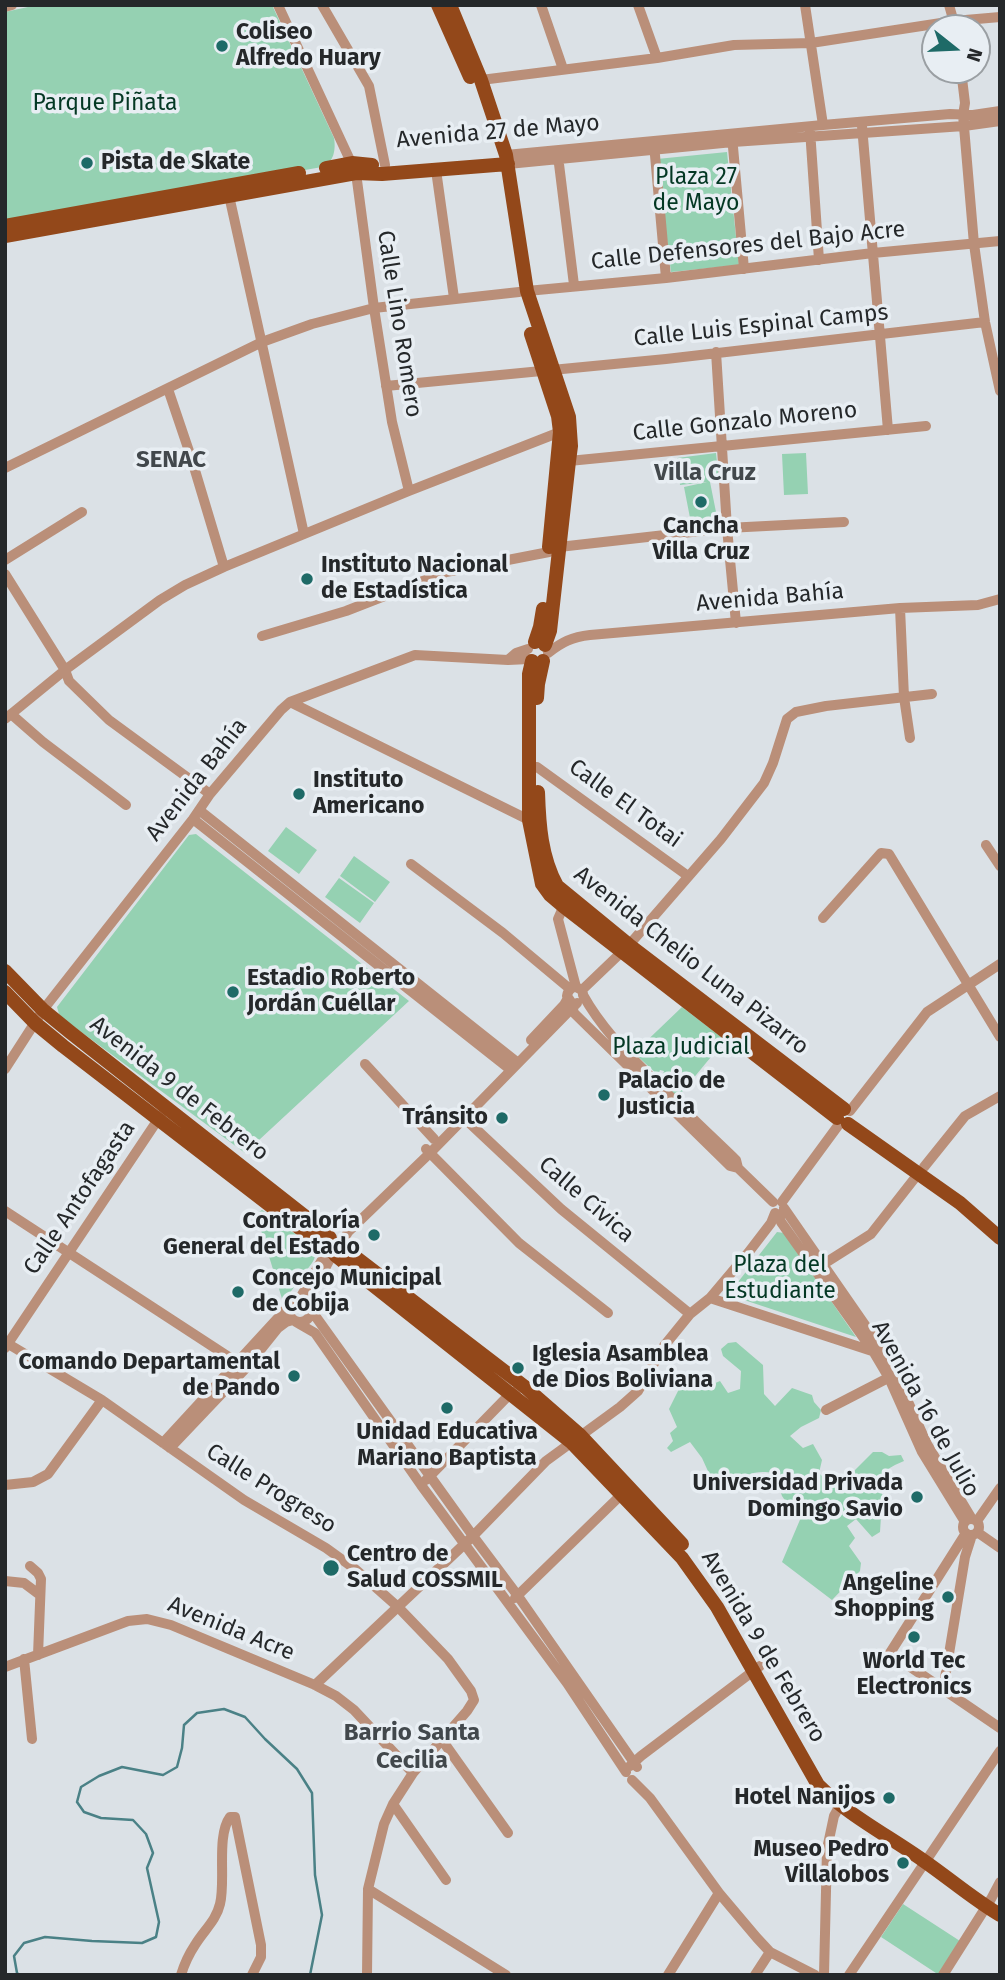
<!DOCTYPE html>
<meta charset="utf-8">
<style>
body{margin:0}
#map{position:relative;width:1005px;height:1980px;overflow:hidden;background:#dbe1e6;font-family:"Fira Sans",sans-serif}
canvas{display:block}
.frame{position:absolute;inset:0;border:7px solid #25282a;pointer-events:none}
.north{position:absolute;left:921px;top:14px;width:70px;height:70px;box-sizing:border-box;background:#e8eef3;border:2px solid #9a9fa3;border-radius:50%;rotate:108deg;font-size:19px;font-weight:700;line-height:28px;text-align:center;color:#25282a}
.north::after{content:'';display:block;margin:auto;width:24px;height:32px;background:#1e6a67;clip-path:polygon(50% 0,100% 100%,50% 72%,0 100%)}
</style>
<div id="map">
<canvas width="1005" height="1980"></canvas>
<div class="frame"></div>
<div class="north">N</div>
</div>
<script>
const g = document.querySelector('canvas').getContext('2d');
g.lineJoin = 'round';
function fill(path, color) { g.fillStyle = color; g.fill(path, 'evenodd'); }
function strokePath(path, color, width, dash) { g.strokeStyle = color; g.lineWidth = width; g.lineCap = dash ? 'butt' : 'round'; g.setLineDash(dash || []); g.stroke(path); }
function write(font, color, halo, rows, align = 'center') {
  g.font = font + ' "Fira Sans",sans-serif'; g.lineWidth = 7; g.setLineDash([]); g.textBaseline = 'middle'; g.strokeStyle = halo; g.fillStyle = color; for (const [text, x, y, turn = 0] of rows) {
    g.save(); g.translate(x, y); g.rotate((+turn || 0) * Math.PI / 180); g.textAlign = isNaN(turn) ? turn : align; if (halo) g.strokeText(text, 0, 0); g.fillText(text, 0, 0); g.restore();
  }
}
const green = new Path2D(`
 M37,5H272L334,138C336,149 334,163 322,167L5,223V12Z
 M727,152L739,265L671,272L657,159Z
 M716,453L719,480L710,482L717,517L691,523L684,487L707,482L680,485L677,458Z
 M806,453L808,494L784,495L782,454Z
 M286,827L317,850L299,874L268,851Z
 M196,834L409,1001L245,1153L65,1020L59,1014L57,1007L189,835Z
 M354,856L390,882L375,902L340,876Z
 M339,878L374,903L360,923L325,897Z
 M682,1007L725,1040L677,1098L672,1092L674,1086L672,1084V1081L669,1080V1078L663,1074L664,1071L660,1070L658,1075L634,1053Z
 M262,1210L312,1246C316,1253 316,1257 312,1263L283,1302L256,1214Z
 M777,1232L784,1233L856,1337L732,1296L731,1291Z
 M736,1342L763,1365L764,1394L775,1406L792,1388L812,1395L814,1402L821,1410L819,1418L801,1427L790,1436L803,1448L813,1444L822,1460L819,1473L832,1486L855,1470L873,1452H882L889,1456L901,1455L904,1461C892,1466 879,1472 877,1486L884,1497L881,1516L880,1532L872,1537L856,1519L847,1526L855,1538L849,1546L861,1563L860,1571L832,1600L782,1562L805,1508H790L782,1496L774,1473C757,1470 747,1473 732,1484L712,1480L702,1458L690,1442L671,1452L667,1448L673,1441L670,1433L677,1427L669,1409L679,1389L684,1385L706,1387L720,1381L728,1393L740,1389L741,1371L723,1356L721,1349L728,1343Z
 M903,1904L960,1941L939,1975L881,1937Z`);
const stream = new Path2D(`
 M19,1975L17,1973L14,1956L24,1943L45,1937L92,1941L142,1943L156,1937L159,1922L147,1868L153,1853L146,1834L133,1820L101,1818L84,1812L77,1802L81,1787L99,1776L122,1767L163,1775L177,1767L182,1748L184,1725L197,1713L224,1709L245,1717L265,1739L297,1769L312,1793L315,1875L322,1915L310,1975`);
const minor = new Path2D(`
 M278,5L356,173L374,308L392,422L409,491
 M322,5L369,86L385,165
 M541,5L563,69
 M638,5L657,58
 M805,5L823,125
 M949,5L955,26
 M5,7L12,5
 M961,70L965,103L963,115L974,244L985,322L1000,391
 M481,80L657,58L734,45L811,43L954,21L1000,17
 M862,126L888,430
 M810,130L819,260
 M732,136L744,269
 M654,144L666,278
 M506,155L823,125L950,114L973,115L1000,111
 M558,156L574,285
 M508,164L733,142L964,126L1000,121
 M436,170L454,298
 M228,191L304,534
 M527,291L666,278L873,253L1000,241
 M716,352L727,528L736,623
 M386,386L666,359L985,322
 M168,389L191,457L224,567
 M569,461L926,426
 M5,468L262,342L312,324L374,308L519,292
 M559,547L727,528L844,522
 M5,560L82,512
 M5,574L65,670L69,681L109,720L210,794
 M900,608L904,697L910,738
 M262,636L346,611L446,572L549,552
 M548,653C562,642 572,637 590,635L900,608L978,605L1000,599
 M508,660L516,653L528,649
 M290,702L529,820
 M11,714L43,742L126,805
 M5,719L65,670L160,600L185,585L224,567L409,491L560,432
 M537,767L688,876
 M199,810L518,1063
 M193,819L511,1070
 M986,845L1000,866
 M411,864L503,933L570,989
 M565,903L558,919L576,987
 M823,918L881,853L889,854L1000,1037
 M582,990L629,945L721,839L764,783L773,763L787,719L796,712L826,706L932,694
 M583,994L582,990L576,987C571,987 568,990 567,996L571,1002L574,1013L730,1166L738,1168L773,1202
 M583,995C602,1029 626,1052 653,1079C680,1107 708,1133 736,1160L738,1168
 M531,1040L564,1005L568,998
 M365,1064L434,1139
 M5,1069L43,1010L193,819L210,794L281,710L290,702L415,655L508,660L529,659
 M850,1111L927,1012L1000,964
 M461,1115L561,1209L690,1314
 M426,1149L519,1243L608,1313
 M924,1167L965,1116L1000,1096
 M782,1202L840,1123
 M784,1208L872,1335L892,1366L927,1444L972,1519
 M5,1211L238,1363
 M778,1214L781,1222L873,1351L889,1378L922,1452L965,1522
 M341,1244L348,1232L430,1153L577,1003
 M822,1265L871,1234L918,1174
 M710,1298L872,1351
 M289 1311a11 11 0 1 1 22 0a11 11 0 1 1-22 0Z
 M299,1300L326,1253
 M310,1306C309,1294 326,1268 332,1255
 M311,1310L473,1536L518,1596L637,1767
 M296,1322L315,1333L421,1485L567,1683L626,1772
 M5,1342L102,1400L244,1500L326,1548L355,1569L398,1607L448,1659L471,1691L474,1700L467,1711L413,1773L393,1804L384,1824L368,1889L367,1975
 M5,1348L161,1115
 M826,1410L888,1378
 M163,1443L290,1305
 M170,1448L246,1368L278,1328L286,1322L293,1320
 M426,1480L510,1394L516,1391
 M5,1485L33,1482L48,1474L102,1400
 M963 1527a8 8 0 1 1 16 0a8 8 0 1 1-16 0Z
 M977,1521L1000,1488
 M977,1532L1000,1548
 M966,1533L890,1653L1000,1728
 M30,1566L38,1573L41,1579L38,1655
 M5,1581L24,1583L40,1595
 M515,1598L621,1495
 M24,1659L32,1739
 M5,1667L128,1621L147,1619L171,1625L315,1685L336,1696L354,1710L413,1773
 M315,1685L473,1536L546,1461L620,1407L638,1391L664,1346L690,1314L710,1298L748,1253L771,1223L775,1213
 M943,1690L965,1557L972,1535
 M442,1740L508,1833
 M630,1766L641,1756L760,1666
 M632,1780L650,1798L719,1893L757,1938L770,1952L815,1975
 M393,1804L446,1880
 M368,1889L506,1975
 M181,1975C184,1965 189,1954 195,1945C204,1930 216,1921 220,1904C226,1881 216,1836 230,1817H235L261,1945V1957L252,1975
 M668,1975L719,1893
 M755,1975L770,1952
 M824,1975L827,1849L834,1816L844,1798
 M849,1975L1000,1751
 M943,1975L991,1899L1000,1882`);
const major = new Path2D(`
 M438,5L470,77
 M450,5L481,80L506,155L527,291L569,417L571,446L569,461L550,631L545,645
 M326,168L352,163L372,165
 M5,226L299,173
 M5,236L356,173L382,174L508,164
 M531,334L558,416L560,432L549,547
 M535,642L540,627L543,609
 M532,661L529,674V820L542,884L550,895L563,906L837,1118
 M537,698L538,684L543,661
 M538,792C539,824 541,857 557,886L629,945L844,1109
 M5,971L43,1010L70,1032L321,1229L330,1238
 M5,992L35,1023L63,1046L324,1247
 M848,1124L960,1203L1000,1238
 M341,1246L525,1387L580,1435L682,1544
 M335,1255L571,1442L682,1558L717,1607L818,1785C849,1816 889,1836 924,1861C950,1879 973,1899 1000,1915`);
const markers = [
 [222,46,7,"#1e6a67"],
 [87,163,7,"#1e6a67"],
 [701,502,7,"#1e6a67"],
 [307,579,7,"#1e6a67"],
 [299,794,7,"#1e6a67"],
 [233,992,7,"#1e6a67"],
 [604,1095,7,"#1e6a67"],
 [502,1118,7,"#1e6a67"],
 [374,1235,7,"#1e6a67"],
 [238,1292,7,"#1e6a67"],
 [518,1368,7,"#1e6a67"],
 [294,1376,7,"#1e6a67"],
 [447,1408,7,"#1e6a67"],
 [917,1497,7,"#1e6a67"],
 [331,1568,9,"#1e6a67"],
 [948,1597,7,"#1e6a67"],
 [914,1637,7,"#1e6a67"],
 [889,1798,7,"#1e6a67"],
 [903,1863,7,"#1e6a67"]
];
const poiNames = [
 ["Coliseo",236,33],
 ["Alfredo Huary",236,59],
 ["Pista de Skate",101,163],
 ["Cancha",701,527,"center"],
 ["Villa Cruz",701,553,"center"],
 ["Instituto Nacional",321,566],
 ["de Estadística",321,592],
 ["Instituto",313,781],
 ["Americano",313,807],
 ["Estadio Roberto",247,979],
 ["Jordán Cuéllar",247,1005],
 ["Palacio de",618,1082],
 ["Justicia",618,1108],
 ["Tránsito",488,1118,"right"],
 ["Contraloría",360,1222,"right"],
 ["General del Estado",360,1248,"right"],
 ["Concejo Municipal",252,1279],
 ["de Cobija",252,1305],
 ["Iglesia Asamblea",532,1355],
 ["de Dios Boliviana",532,1381],
 ["Comando Departamental",280,1363,"right"],
 ["de Pando",280,1389,"right"],
 ["Unidad Educativa",447,1433,"center"],
 ["Mariano Baptista",447,1459,"center"],
 ["Universidad Privada",903,1484,"right"],
 ["Domingo Savio",903,1510,"right"],
 ["Centro de",347,1555],
 ["Salud COSSMIL",347,1581],
 ["Angeline",934,1584,"right"],
 ["Shopping",934,1610,"right"],
 ["World Tec",914,1662,"center"],
 ["Electronics",914,1688,"center"],
 ["Hotel Nanijos",875,1798,"right"],
 ["Museo Pedro",889,1850,"right"],
 ["Villalobos",889,1876,"right"]
];
const parkNames = [
 ["Parque Piñata",105,104],
 ["Plaza 27",696,178],
 ["de Mayo",696,204],
 ["Plaza Judicial",681,1048],
 ["Plaza del",780,1266],
 ["Estudiante",780,1292]
];
const streetNames = [
 ["Avenida 27 de Mayo",498,132,-5],
 ["Calle Defensores del Bajo Acre",748,246,-6],
 ["Calle Lino Romero",399,324,81],
 ["Calle Luis Espinal Camps",761,326,-6],
 ["Calle Gonzalo Moreno",745,422,-6],
 ["Avenida Bahía",770,598,-5],
 ["Avenida Bahía",197,780,-52],
 ["Calle El Totai",625,804,36],
 ["Avenida Chelio Luna Pizarro",691,961,38],
 ["Avenida 9 de Febrero",179,1089,38],
 ["Calle Antofagasta",80,1198,-56],
 ["Calle Cívica",586,1200,41],
 ["Avenida 16 de Julio",925,1409,61],
 ["Calle Progreso",271,1489,32],
 ["Avenida Acre",231,1629,22],
 ["Avenida 9 de Febrero",763,1647,59]
];
const neighbourhoodNames = [
 ["SENAC",171,460],
 ["Villa Cruz",705,473],
 ["Barrio Santa",412,1733],
 ["Cecilia",412,1761]
];
fill(green, '#95d1b2');
strokePath(stream, '#4a8186', 2.5);
strokePath(minor, '#ba8f79', 10);
strokePath(major, '#93481a', 14);
for (const [x, y, r, color] of markers) { const dot = new Path2D(); dot.arc(x, y, r, 0, 2 * Math.PI); g.fillStyle = color; g.fill(dot); strokePath(dot, '#e8eef3', 2.5); }
write('bold 23px', '#25282a', '#e8eef3', poiNames, 'left');
write('23px', '#043824', '#e8eef3', parkNames);
write('23px', '#25282a', '#e8eef3', streetNames);
write('bold 24px', '#42484c', '#e8eef3', neighbourhoodNames);
</script>
